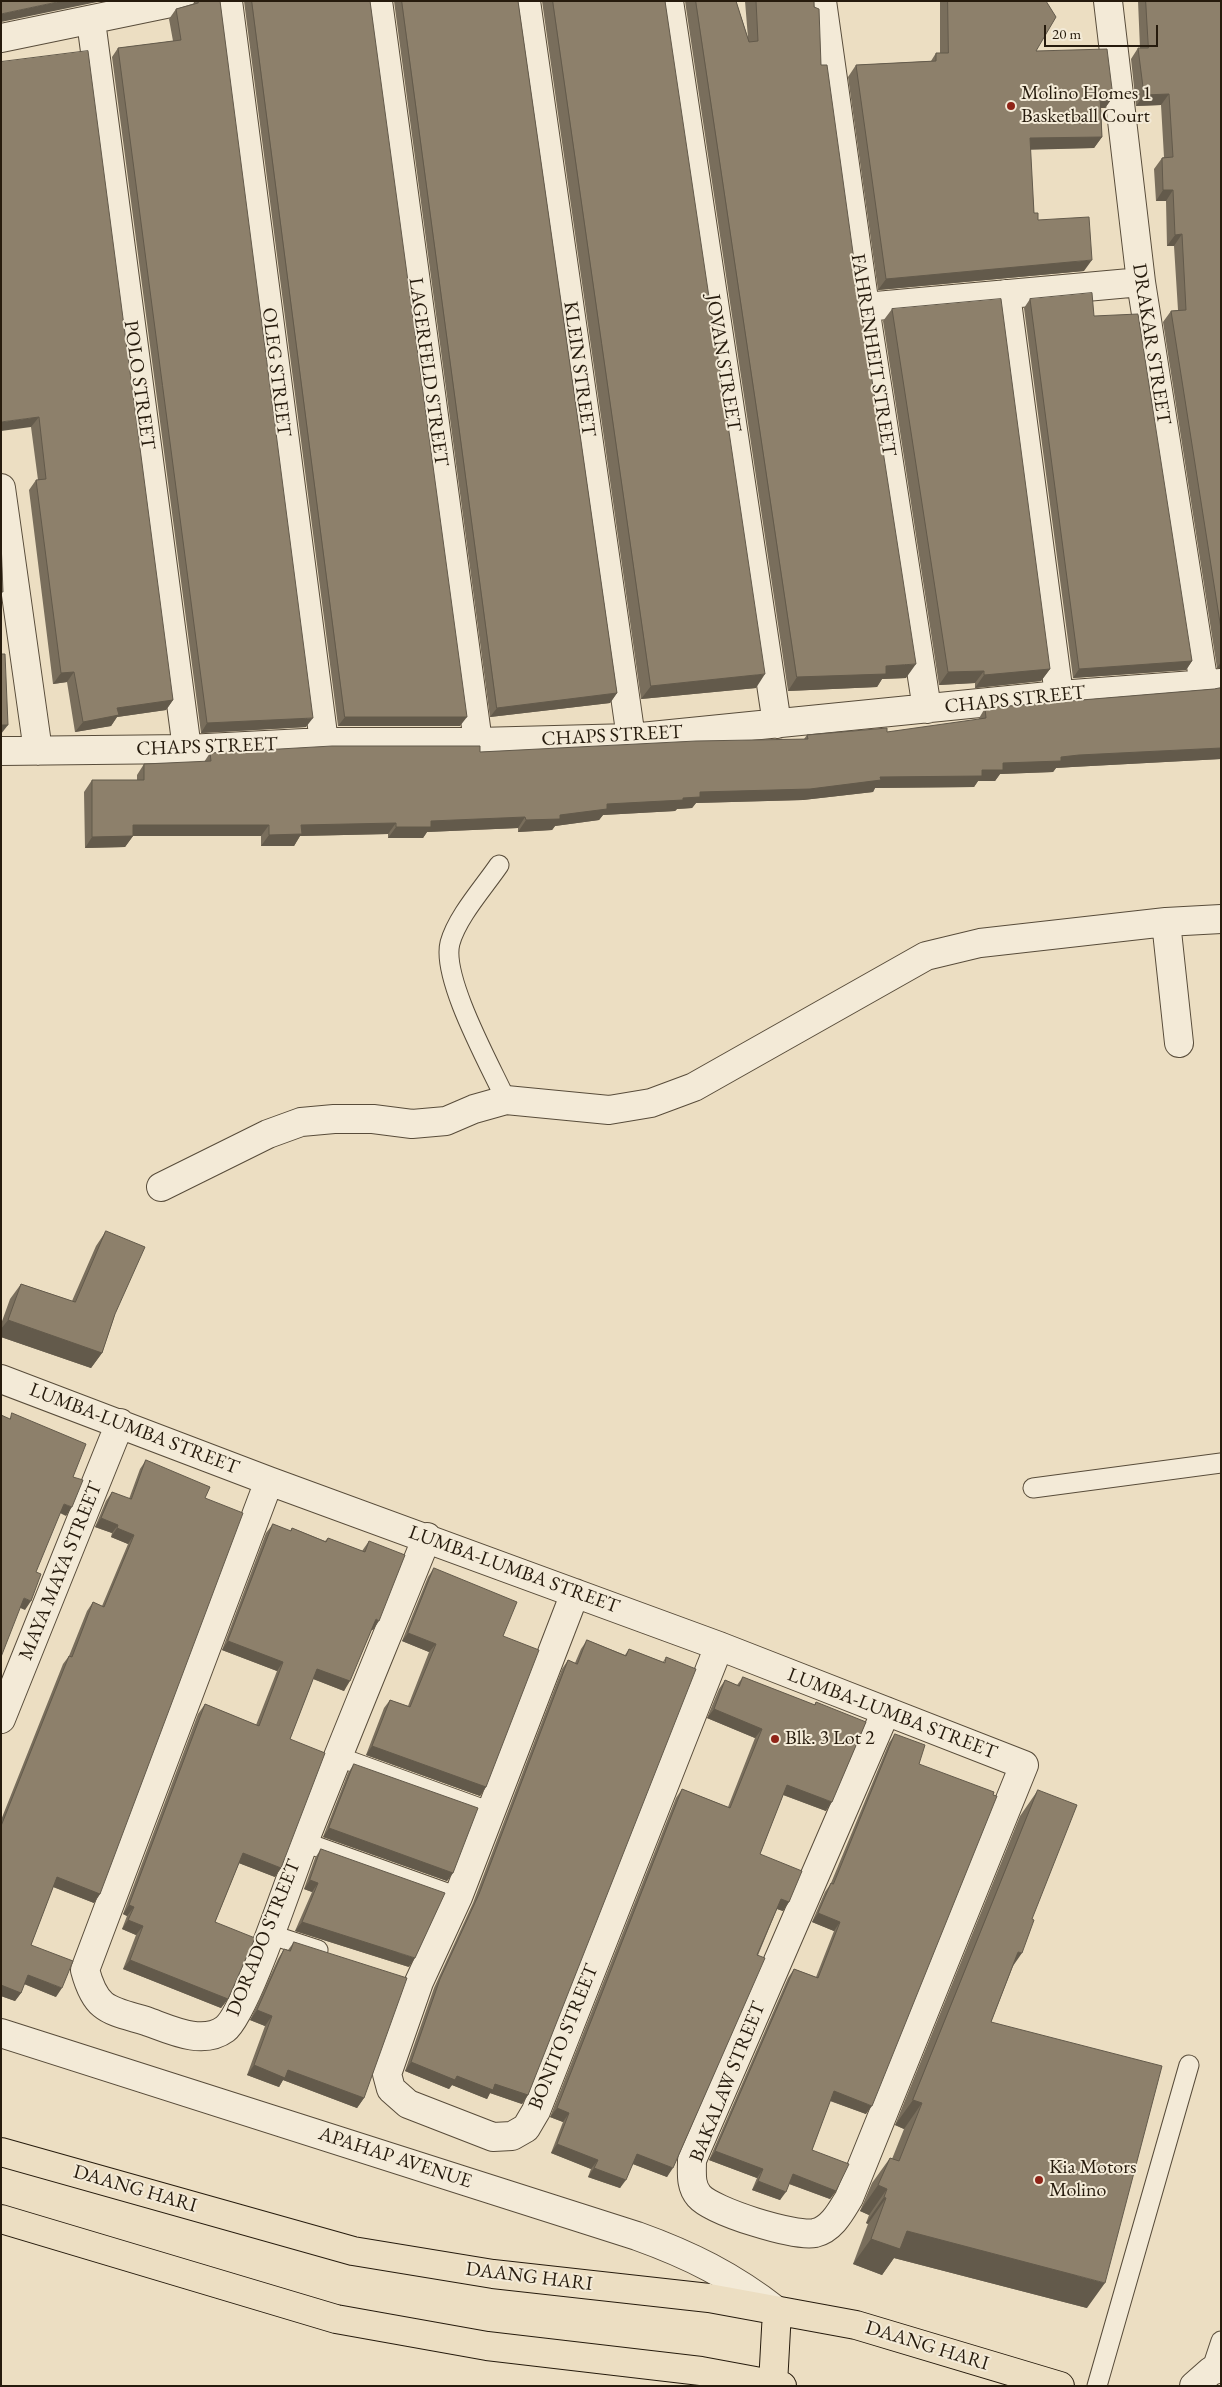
<!DOCTYPE html>
<style>
body{margin:0}
#map{position:relative;width:1222px;height:2387px;overflow:hidden;background:#ecdec2;font-family:"EB Garamond",serif}
canvas{display:block}
.frame{position:absolute;inset:0;border:2px solid #261b0d;pointer-events:none}
.scale{position:absolute;left:1044px;top:25px;width:114px;height:22px;box-sizing:border-box;border:2px solid #261b0d;border-top:0;padding-left:6px;font-size:15px;line-height:18px;white-space:nowrap;color:#261b0d;-webkit-text-stroke:4px #f3ead7;paint-order:stroke}
</style>
<div id="map">
<canvas width="1222" height="2387"></canvas>
<div class="frame"></div>
<div class="scale">20 m</div>
</div>
<script>
const g = document.querySelector('canvas').getContext('2d');
g.lineJoin = 'round';
function strokePath(path, color, width, dash) { g.strokeStyle = color; g.lineWidth = width; g.lineCap = dash ? 'butt' : 'round'; g.setLineDash(dash || []); g.stroke(path); }
function fill(path, color) { g.fillStyle = color; g.fill(path, 'evenodd'); }
function write(font, color, halo, rows, align = 'center') {
  g.font = font + ' "EB Garamond",serif'; g.lineWidth = 4; g.setLineDash([]); g.textBaseline = 'middle'; g.strokeStyle = halo; g.fillStyle = color; for (const [text, x, y, turn = 0] of rows) {
    g.save(); g.translate(x, y); g.rotate((+turn || 0) * Math.PI / 180); g.textAlign = isNaN(turn) ? turn : align; if (halo) g.strokeText(text, 0, 0); g.fillText(text, 0, 0); g.restore();
  }
}
const lane = new Path2D(`
 M499,865C484,887 457,917 450,943C441,978 491,1067 506,1100
 M1033,1488L1221,1463
 M339,1757L491,1812
 M304,1842L458,1897
 M269,1934L318,1950
 M1211,2371L1221,2341
 M1097,2386L1189,2065`);
const street = new Path2D(`
 M228,1L324,742
 M378,1L478,742
 M526,1L631,738
 M669,1L777,724
 M822,1L865,307L927,709
 M1108,1L1141,282L1204,685
 M91,21L187,749
 M1,38L180,1
 M1006,294L1059,695
 M865,307L1141,282
 M1,488L38,751
 M1,751L187,749L324,742H478L631,738L1059,695L1221,683
 M1166,922L1179,1043
 M161,1187L268,1134L301,1122L334,1119H373L412,1124L446,1121L474,1109L506,1100L609,1110L651,1103L694,1087L926,956L980,943L1166,922L1221,919
 M1,1379L269,1481L719,1646L1024,1765L849,2198C841,2211 832,2229 815,2233C795,2237 713,2212 699,2196C690,2186 692,2172 692,2160L886,1711
 M269,1481L85,1970C96,2011 109,2010 146,2021C169,2029 202,2046 225,2029C246,2013 291,1875 304,1842C344,1740 386,1639 427,1537
 M575,1593L458,1897L419,1982L387,2074L391,2089L408,2104L493,2137L512,2136L526,2128L536,2111L719,1646
 M1,1719L120,1423
 M1,2033L637,2236C690,2255 732,2276 777,2311
 M1194,2386L1211,2371L1221,2368`);
const primary = new Path2D(`
 M1,2152L353,2251L493,2274L709,2298L856,2325L1060,2386
 M1,2219L336,2319L487,2346L701,2371L782,2386
 M773,2384L777,2311`);
const wall = new Path2D(`
 M195,1H220L306,727L201,733L112,57L118,48L173,41L169,19L176,9L195,3Z
 M244,1H370L460,726H338Z
 M394,1H518L617,693L610,703L490,717Z
 M542,1H665L756,688L641,699Z
 M685,1H736L748,38L745,1H814L821,65L906,678L882,679L877,687L788,691Z
 M940,1H1046L1036,51L1113,97L1105,108H1101L1102,137L1094,148L1030,149L1034,213L1038,220L1084,271L878,290L848,77L856,65L931,61L936,53H940Z
 M1138,1H1221V668H1217L1163,322L1171,311L1178,310L1174,246H1167L1166,201H1156L1154,169L1162,158L1164,157L1161,105L1136,106L1131,59L1138,48H1140Z
 M1,62L173,700L166,710L117,717L111,726L75,732L67,682L53,684L29,490L36,480H38L31,427Z
 M1030,299L1094,316L1192,661L1186,670L1073,678L1024,308Z
 M892,309L1050,669L1041,681L975,688V683L939,685L883,321Z
 M1221,688V759L1072,767L1056,768L1053,772L1000,774L995,781H978L974,787L875,788L873,792L803,800L696,803L692,808L677,809L675,811L603,815L599,820L555,826L552,830L518,832V828L427,832L423,838H388V834L300,836L294,846H261V836H133L125,847L85,848L84,792L92,780H137V775L144,764L204,762L210,753L480,752L804,739L807,735L887,732L978,720L985,708L1214,689Z
 M106,1231L115,1314L102,1353L91,1368L1,1337V1324L10,1299L21,1284L72,1301L96,1246Z
 M146,1460L205,1498L100,1894L94,1903L53,1887L31,1945L56,1997L24,1984L21,1993L15,2001L1,1996V1820L63,1664L69,1656L87,1611L93,1602L102,1606L128,1544L111,1537L112,1533L95,1527L106,1501L112,1492L129,1499L140,1469Z
 M273,1524L290,1531L292,1528L325,1541L328,1538L362,1551L369,1541L373,1630L372,1629L344,1691L313,1679L290,1739L281,1868L275,1877L239,1863L215,1922L228,1999L221,2008L123,1969L136,1935L122,1929L127,1916L123,1914L198,1714L205,1704L256,1725L277,1671L222,1650L266,1533Z
 M434,1568L503,1636L486,1787L480,1796L366,1755L384,1708L390,1700L408,1706L429,1652L402,1641L428,1577Z
 M587,1640L625,1655L629,1649L663,1662L666,1657L528,2095L522,2104L490,2093L487,2099L452,2085L449,2089L405,2071L434,1988L473,1903L562,1669L568,1660L575,1663L581,1649Z
 M743,1677L814,1705L816,1702L826,1811L783,1795L760,1854L789,1902L783,1911L777,1909L667,2177L633,2164L620,2188L588,2177L591,2169L551,2153L563,2122L550,2117L676,1798L682,1789L728,1807L755,1738L707,1718L719,1689L725,1680L737,1685Z
 M895,1734L919,1764L866,2114L830,2101L812,2150L836,2191L830,2199L789,2184L780,2200L752,2190L757,2178L709,2160L788,1978L794,1969L816,1977L834,1931L812,1922L825,1892L831,1883L889,1743Z
 M354,1764L453,1873L447,1881L323,1837L348,1773Z
 M1038,1790L1013,1966L991,2022L1087,2308L894,2258L882,2275L853,2264L868,2224L866,2223L869,2215L860,2211L872,2183L890,2158L892,2159L904,2129L895,2125L1020,1816Z
 M321,1849L409,1967L295,1931L312,1892L304,1889L315,1858Z
 M294,1942L364,2098L357,2108L283,2080L279,2087L247,2075L265,2026L250,2020L278,1959L284,1949L288,1950Z`);
const shadedWall = new Path2D(`
 M62,1H102L1,22V14Z
 M1169,94L1161,105L1136,106L1144,95Z
 M1100,97H1113L1105,108H1093Z
 M1102,137L1094,148L1022,150L1030,138Z
 M1163,190H1173L1166,201H1156Z
 M1182,234L1174,246H1167L1175,235Z
 M1092,260L1084,271L878,290L886,279Z
 M39,417L31,427L1,431V422Z
 M1192,661L1186,670L1073,678L1079,669Z
 M1221,662V668H1217Z
 M916,664L906,678L882,679L877,687L788,691L797,677L886,666Z
 M1050,669L1041,681L975,688L984,675Z
 M984,671L975,683L939,685L948,672Z
 M74,672L67,682L53,684L61,673Z
 M765,674L756,688L641,699L651,686Z
 M617,693L610,703L490,717L497,708Z
 M173,700L166,710L117,717L111,726L75,732L83,722L117,708Z
 M345,717H467L460,726H338Z
 M313,718L306,727L201,733L207,723Z
 M1,725H8L1,734Z
 M1221,748V759L1072,767L1056,768L1053,772L1000,774L995,781H978L974,787L875,788L873,792L803,800L696,803L692,808L677,809L675,811L603,815L599,820L555,826L552,830L518,832L526,820L560,815L607,804L683,798L700,792L880,777L982,770L1003,763L1079,755Z
 M525,817L518,828L427,832L423,838H388L396,827L431,821Z
 M396,823L388,834L300,836L294,846H261L269,835L301,825Z
 M133,825H269L261,836H133L125,847L85,848L92,837Z
 M8,1320L102,1353L91,1368L1,1337V1329Z
 M64,1504L72,1507L66,1516L58,1512Z
 M101,1518L118,1525L112,1533L95,1527Z
 M117,1528L134,1535L128,1544L111,1537Z
 M24,1598L31,1601L25,1610L18,1607Z
 M376,1619L379,1621L373,1630L369,1629Z
 M408,1633L436,1644L429,1652L402,1641Z
 M228,1641L283,1662L277,1671L222,1650Z
 M317,1669L350,1681L344,1691L311,1678Z
 M714,1709L762,1729L755,1738L707,1718Z
 M372,1746L486,1787L480,1796L366,1755Z
 M787,1785L832,1802L826,1811L781,1794Z
 M329,1828L453,1873L447,1881L323,1837Z
 M243,1853L281,1868L275,1877L236,1862Z
 M57,1877L100,1894L94,1903L51,1886Z
 M310,1880L318,1883L312,1892L304,1889Z
 M781,1899L789,1902L783,1911L774,1908Z
 M129,1905L134,1907L127,1916L123,1914Z
 M818,1913L840,1922L834,1931L812,1922Z
 M128,1920L143,1926L136,1935L122,1929Z
 M302,1922L415,1958L409,1967L295,1931Z
 M1018,1952L1022,1953L1004,1979Z
 M130,1960L228,1999L221,2008L123,1969Z
 M28,1975L62,1988L56,1997L22,1983Z
 M1,1985L21,1993L15,2001L1,1996Z
 M257,2010L272,2016L265,2026L250,2020Z
 M411,2062L457,2076L495,2084L528,2095L522,2104L490,2093L487,2099L452,2085L449,2089L405,2071Z
 M254,2065L288,2070L364,2098L357,2108L283,2080L279,2087L247,2075Z
 M834,2091L872,2106L866,2114L828,2100Z
 M913,2100L922,2103L904,2129L895,2125Z
 M557,2108L569,2113L563,2122L550,2117Z
 M557,2144L598,2160L591,2169L551,2153Z
 M715,2151L763,2169L757,2178L709,2160Z
 M637,2154L673,2168L667,2177L630,2163Z
 M594,2168L626,2180L620,2188L588,2177Z
 M793,2174L836,2191L830,2199L787,2183Z
 M758,2181L786,2192L780,2200L752,2190Z
 M878,2185L887,2189L869,2215L860,2211Z
 M884,2197L886,2198L868,2224L866,2223Z
 M907,2231L1105,2283L1087,2308L894,2258L882,2275L853,2264L871,2239Z`);
const building = new Path2D(`
 M1,1H62L1,14Z
 M198,1H220L313,718L207,723L118,48L181,40L176,9L198,3Z
 M252,1H370L467,717H345Z
 M402,1H518L617,693L497,708Z
 M553,1H665L765,674L651,686Z
 M696,1H736L749,42L758,41L756,1H814V7L819,9L821,65H827L859,296L916,664L886,666V674L797,677Z
 M948,1H1046L1056,17L1036,51L1107,49L1113,97H1100L1102,137L1030,138L1034,213H1038V220L1089,217L1092,260L886,279L856,65L936,61V53H948Z
 M1146,1H1221V629L1171,311L1186,310L1182,234L1175,235L1173,190H1163L1162,158L1173,157L1169,94L1144,95L1138,48H1148Z
 M88,51L173,700L117,708L119,715L83,722L74,672L61,673L36,480L46,479L39,417L1,422V62Z
 M1092,293L1094,316L1138,314L1192,661L1079,669L1030,299Z
 M1001,299L1050,669L984,675V671L948,672L892,309Z
 M1,541L3,592H1Z
 M1,654H5L8,725H1Z
 M1221,688V748L1079,755L1061,757V761L1003,763V770H982V776L880,777L881,780L810,789L700,792V797L683,798V800L607,804V809L560,815V819L526,820L525,817L431,821V827H396V823L301,825L302,834L269,835V825H133V836L92,837V780H144V764L211,761L210,753L332,746H480V752L696,741L808,739L807,735L887,728V732L986,718L985,708L1214,689Z
 M106,1231L145,1247L115,1314L102,1353L8,1320L21,1284L75,1302Z
 M12,1413L86,1444L73,1477L83,1480L72,1507L64,1504L36,1572L41,1574L31,1601L24,1598L1,1657V1415L10,1419Z
 M146,1460L210,1487L205,1498L243,1513L100,1894L57,1877L31,1945L73,1961L62,1988L28,1975L21,1993L1,1985V1826L69,1656L72,1657L93,1602L104,1607L134,1535L117,1528L118,1525L101,1518L112,1492L131,1499Z
 M273,1524L291,1531L292,1528L326,1542L328,1538L365,1552L369,1541L405,1555L379,1621L376,1619L350,1681L317,1669L290,1739L325,1753L281,1868L243,1853L215,1922L255,1938L228,1999L130,1960L143,1926L128,1920L134,1907L129,1905L205,1704L259,1726L283,1662L228,1641Z
 M434,1568L517,1602L503,1636L539,1650L486,1787L372,1746L390,1700L410,1707L436,1644L408,1633Z
 M587,1640L626,1656L629,1649L665,1663L666,1657L696,1669L528,2095L495,2084L493,2090L457,2076L455,2080L411,2062L440,1979L479,1894L568,1660L577,1664Z
 M743,1677L815,1705L816,1702L866,1722L832,1802L787,1785L760,1854L802,1871L789,1902L781,1899L757,1955L765,1958L673,2168L637,2154L626,2180L594,2168L598,2160L557,2144L569,2113L557,2108L682,1789L730,1808L762,1729L714,1709L725,1680L739,1686Z
 M895,1734L925,1745L919,1764L994,1792L993,1795L997,1796L872,2106L834,2091L812,2150L849,2164L836,2191L793,2174L786,2192L758,2181L763,2169L715,2151L794,1969L818,1978L840,1922L818,1913L831,1883L833,1884Z
 M354,1764L478,1808L453,1873L329,1828Z
 M1038,1790L1077,1805L1032,1919L1034,1920L1022,1953L1018,1952L991,2022L1162,2066L1105,2283L907,2231L900,2249L871,2239L886,2198L884,2197L887,2189L878,2185L890,2158L899,2161L922,2103L913,2100Z
 M321,1849L445,1893L415,1958L302,1922L318,1883L310,1880Z
 M294,1942L407,1978L364,2098L288,2070L285,2078L254,2065L272,2016L257,2010L284,1949L290,1951Z`);
const markers = [
 [1011,106,5,"#8f2418"],
 [775,1739,5,"#8f2418"],
 [1039,2180,5,"#8f2418"]
];
const poiNames = [
 ["Molino Homes 1",1021,94],
 ["Basketball Court",1021,117],
 ["Blk. 3 Lot 2",785,1739],
 ["Kia Motors",1049,2168],
 ["Molino",1049,2191]
];
const streetNames = [
 ["DRAKAR STREET",1151,344,81],
 ["FAHRENHEIT STREET",873,355,81],
 ["JOVAN STREET",723,363,81],
 ["KLEIN STREET",579,369,82],
 ["OLEG STREET",276,372,83],
 ["LAGERFELD STREET",428,372,82],
 ["POLO STREET",139,385,82],
 ["CHAPS STREET",1015,700,-6],
 ["CHAPS STREET",612,736,-3],
 ["CHAPS STREET",207,747,-2],
 ["LUMBA-LUMBA STREET",134,1429,21],
 ["LUMBA-LUMBA STREET",514,1570,20],
 ["MAYA MAYA STREET",61,1571,-68],
 ["LUMBA-LUMBA STREET",892,1714,21],
 ["DORADO STREET",264,1938,-68],
 ["BONITO STREET",564,2037,-68],
 ["BAKALAW STREET",728,2082,-68],
 ["APAHAP AVENUE",395,2158,18],
 ["DAANG HARI",135,2189,16],
 ["DAANG HARI",529,2277,7],
 ["DAANG HARI",927,2346,17]
];
strokePath(lane, '#584c3a', 21);
strokePath(street, '#584c3a', 30);
strokePath(primary, '#261b0d', 30);
strokePath(lane, '#f3ead7', 19);
strokePath(street, '#f3ead7', 28);
strokePath(primary, '#ecdec2', 28);
fill(wall, '#796e5c');
fill(shadedWall, '#635a4b');
fill(building, '#8d806b');
strokePath(building, '#635a4b', 1);
for (const [x, y, r, color] of markers) { const dot = new Path2D(); dot.arc(x, y, r, 0, 2 * Math.PI); g.fillStyle = color; g.fill(dot); strokePath(dot, '#f3ead7', 2); }
write('20px', '#261b0d', '#f3ead7', poiNames, 'left');
write('20px', '#261b0d', '#f3ead7', streetNames);
</script>
